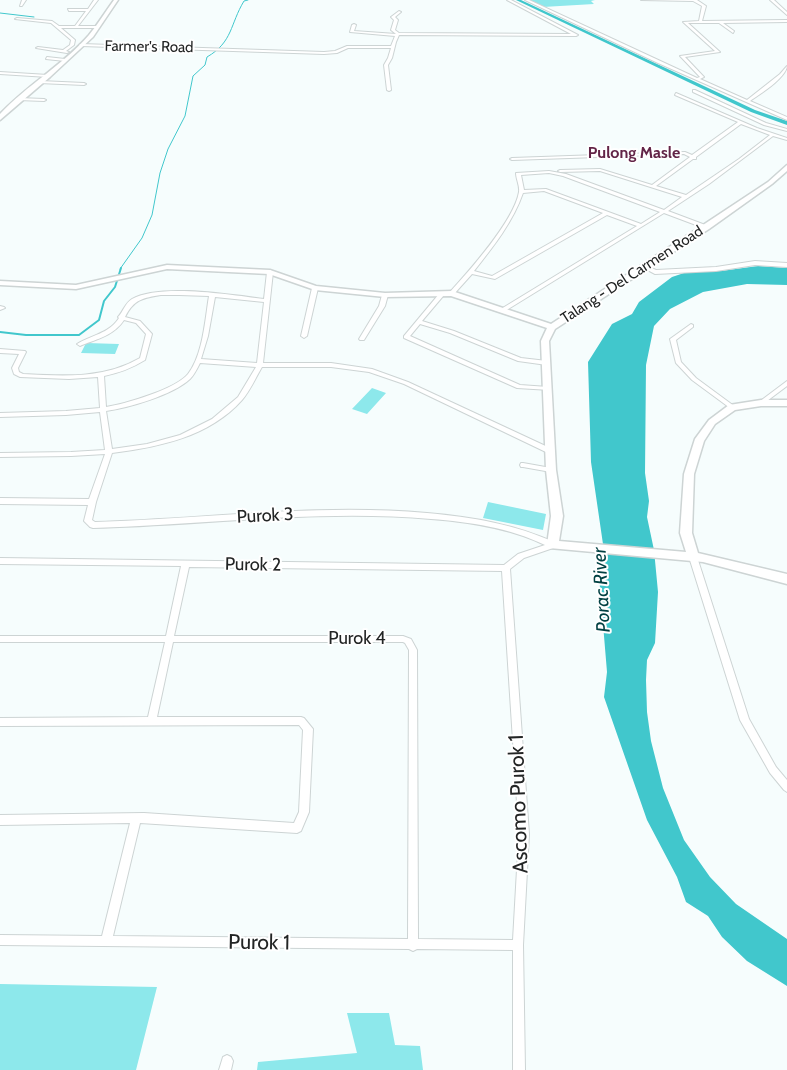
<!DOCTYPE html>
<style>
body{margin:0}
canvas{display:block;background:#f6fdfd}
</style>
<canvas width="787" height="1070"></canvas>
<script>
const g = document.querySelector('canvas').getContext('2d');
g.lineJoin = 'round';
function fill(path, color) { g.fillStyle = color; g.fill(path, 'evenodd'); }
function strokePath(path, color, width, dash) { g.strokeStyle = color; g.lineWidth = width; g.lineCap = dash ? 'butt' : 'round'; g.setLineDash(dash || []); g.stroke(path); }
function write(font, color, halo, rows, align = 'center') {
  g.font = font + ' Cabin,sans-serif'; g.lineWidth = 4; g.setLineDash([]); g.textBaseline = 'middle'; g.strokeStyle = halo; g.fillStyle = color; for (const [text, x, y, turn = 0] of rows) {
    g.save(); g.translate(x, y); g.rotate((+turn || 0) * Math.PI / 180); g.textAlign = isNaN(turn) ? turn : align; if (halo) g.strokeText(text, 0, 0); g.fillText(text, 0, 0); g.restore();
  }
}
const green = new Path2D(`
 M529,0H595L591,1L594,4L543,7Z
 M86,343L119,344L115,354L81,353Z
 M372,388L386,393L367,414L352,409Z
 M488,502L546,514L543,530L483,518Z
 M0,984L157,987L136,1070H0Z
 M347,1013H389L395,1045L420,1046L423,1070H257L258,1062L357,1053Z`);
const water = new Path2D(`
 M758,266L787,268V285L747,284L703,292L670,309L654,326L646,365L645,473L649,501L647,517L654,550L658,592L655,643L647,660L646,680L647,712L651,741L663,788L684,840L710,877L736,904L787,939V986L747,961L722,937L708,916L686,902L677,877L647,820L604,697L607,672L599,576L604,551L591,462L588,362L612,324L632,314L639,302L672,277L687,272L721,271Z`);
const streamFar1 = new Path2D(`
 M0,13L34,17
 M120,269L142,238L152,215L160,173L168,149L185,116L193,76L205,65L207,57C233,42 230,24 244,1L248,0`);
const stream = new Path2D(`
 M0,332L26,335H79L99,320L104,301L115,287L121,268`);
const canal = new Path2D(`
 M516,0H521L755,110L787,121V125L751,112Z`);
const street = new Path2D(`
 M22,0H26L22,6H20Z
 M94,0H98L78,26H97L98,28H61L75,40L74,45L66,51L69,52L67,53L36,48L38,47L63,50L70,45L71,40L51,23L15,19L17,18L52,21L59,26H75L86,11H69L68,9H88Z
 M507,0H511L578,35L576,36L399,35L396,42L392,58L388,65L391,90L389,91L387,90L384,65L388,58L391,48H348L337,53L324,54L81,46L79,45L81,44L324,52L335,51L347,46H391L395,36L350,32L352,25L354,24L356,25L354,31L396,34L391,30L394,20L391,17L399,11L401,12L395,17L398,20L395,30L399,33L571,34Z
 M525,0H529L697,78L700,77L680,56L715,51L683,22L699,21L702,6L693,1L641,0H697L706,6L702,21L787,20V22L723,23L734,31L733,33L719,23H688L720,52L685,57L704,77L700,79L747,100L780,74L787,66C786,78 760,94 750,101L787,117V120L658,63Z
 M770,0H774L787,12V15Z
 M47,57L65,59L67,60L65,61L46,59Z
 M0,72L48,75L50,76L48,77L0,74Z
 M40,81L84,83L86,84L84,85L39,83Z
 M693,90H695L766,123L787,129V131L764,125L693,92Z
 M676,93L757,128L787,138V140L773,136L709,184L668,211L708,226V228H704L664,213L505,311H501V309L637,226L607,215L495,279L472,274L454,294H450V292C470,270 514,221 519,192C520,186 516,179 516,173L549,171L566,174L664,210L682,197L600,171L560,172L558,171L560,170L600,169L652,185L690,157L684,154L512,160L510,159L512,158L685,152L692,155L738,122L675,95ZM741,124L770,135L739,159L686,195L656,186L693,159H696V157ZM549,173L563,176L660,212L641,224L546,189L524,190L521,175ZM544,191L603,213L492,276L474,271C493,247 513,222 523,193Z
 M19,98L44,99L46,100L44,101L18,100V98Z
 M755,261L787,263V267L755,265L716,271L655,274L642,267L645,265L656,270L716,267Z
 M270,270L273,272L263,363H331L372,369L408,382L552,449L553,451L552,453H548L404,384L369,372L331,367H262C256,377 250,391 242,400C209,437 159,447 112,453L96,502L92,520L95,522C205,519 317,503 427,513C472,517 515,524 556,543L557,545L556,547L524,558L510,569L529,834L523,945L525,1070H513V950L417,949L413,951L409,949L0,945V935L102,936L130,823L0,825V815L144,813L294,823L299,812L303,730L299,725L0,726V718L148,717L165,642H0V636H166L181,566L0,564V558L504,565L518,554L545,545C510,528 470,522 431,519C319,509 205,525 93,528L90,527L84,521L88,505L0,504V498L89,499L105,454L71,456L0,457V453L71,452L105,450L100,412L66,415L0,417V413L66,411L100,408L98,377L69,379L20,377L14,374L12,368L19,354L0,353V349L25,351L26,352L18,368L19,372L23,374C64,376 104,379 140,358L146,334L136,323L124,320C114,335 98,339 82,345L80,346L77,344C91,335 109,334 119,318L118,317C123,312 125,303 132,299C160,283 232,295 264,299L267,272ZM161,295H179L209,296C205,320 203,355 188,374C176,389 125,404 106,407L104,376C119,373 132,368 145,360L152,334L140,321L125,317C134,299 143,298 161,295ZM215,297L264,302L257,363L201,359L208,336ZM200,363L256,367L238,397L212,419L180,435L147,444L112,449L106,411C128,408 173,395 190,379C194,375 197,369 200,363ZM189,567L502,571L519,834L513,940L418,939L417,650L411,639L403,636H174ZM173,642H403L405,643L409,650L408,939L113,936L140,823L297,833L301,831L309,812L313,729L304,718L301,717H157Z
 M315,286L318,288L307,336L304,338L301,336L312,288Z
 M385,293L388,295L385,306L364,340H360L359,339L379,306L382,295Z
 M441,293L444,295L422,321L454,331L521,358L547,361L550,363L547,365L518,361L450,333L420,324L410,336L520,385L548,387L551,389L550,390L517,388L404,338V336L439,294Z
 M0,306L4,307L5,308L0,310Z
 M691,324L693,325V327L676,340L681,362L696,378L734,406L735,407L734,408H730L692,380L676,363L670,339Z
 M787,381V386L763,404H759L758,403L759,402Z
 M521,463H523L551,468L554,470L551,472L523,467H521L520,465Z
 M693,554L696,555L697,557L749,719L776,767L787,780V792L784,790L770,773L740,720L689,557L690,555Z
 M227,1055L231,1057L233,1061L231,1070H219L223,1057Z`);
const secondary = new Path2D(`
 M114,0H118L93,37L50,77L0,120V114C27,85 63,65 89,35C98,24 106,11 114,0Z
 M787,165V171L772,184L709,229L555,329L549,341L556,470L563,516L559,541L686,552L680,533L684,474L695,439L709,420L729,405L761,400H787V406H761L735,410L715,424L704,441L694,474L692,533L698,553L787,574V584L703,562L549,548L547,545L551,516L546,470L541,341L547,328L451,296L385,297L315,290L269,274L167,269L76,289L0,285V281L76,285L167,265L270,270L316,286L385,293L452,291L551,324L703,225L768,182Z`);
const farStreetnames = [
 ["Farmer's Road",149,47,1],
 ["Talang - Del Carmen Road",632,275,-33]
];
const farQuarternames = [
 ["Pulong Masle",634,153]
];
const streetNames = [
 ["Purok 3",265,516,-3],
 ["Purok 2",253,565,1],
 ["Purok 4",357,639]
];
const waterNames = [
 ["Porac River",602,590,-93]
];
const nearStreetnames = [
 ["Ascomo Purok 1",519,804,-92],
 ["Purok 1",259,943,1]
];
fill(green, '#8de8eb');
fill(water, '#41c7cc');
strokePath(streamFar1, '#41c7cc', 1);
strokePath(stream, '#41c7cc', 2);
fill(canal, '#41c7cc');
strokePath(street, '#cdd4d4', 2);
strokePath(secondary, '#cdd4d4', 3);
fill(street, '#fff');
fill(secondary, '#fff');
write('15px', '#232525', '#fff', farStreetnames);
write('bold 16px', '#632447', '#fff', farQuarternames);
write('18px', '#232525', '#fff', streetNames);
write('italic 19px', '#024143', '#fff', waterNames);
write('21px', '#232525', '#fff', nearStreetnames);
</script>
